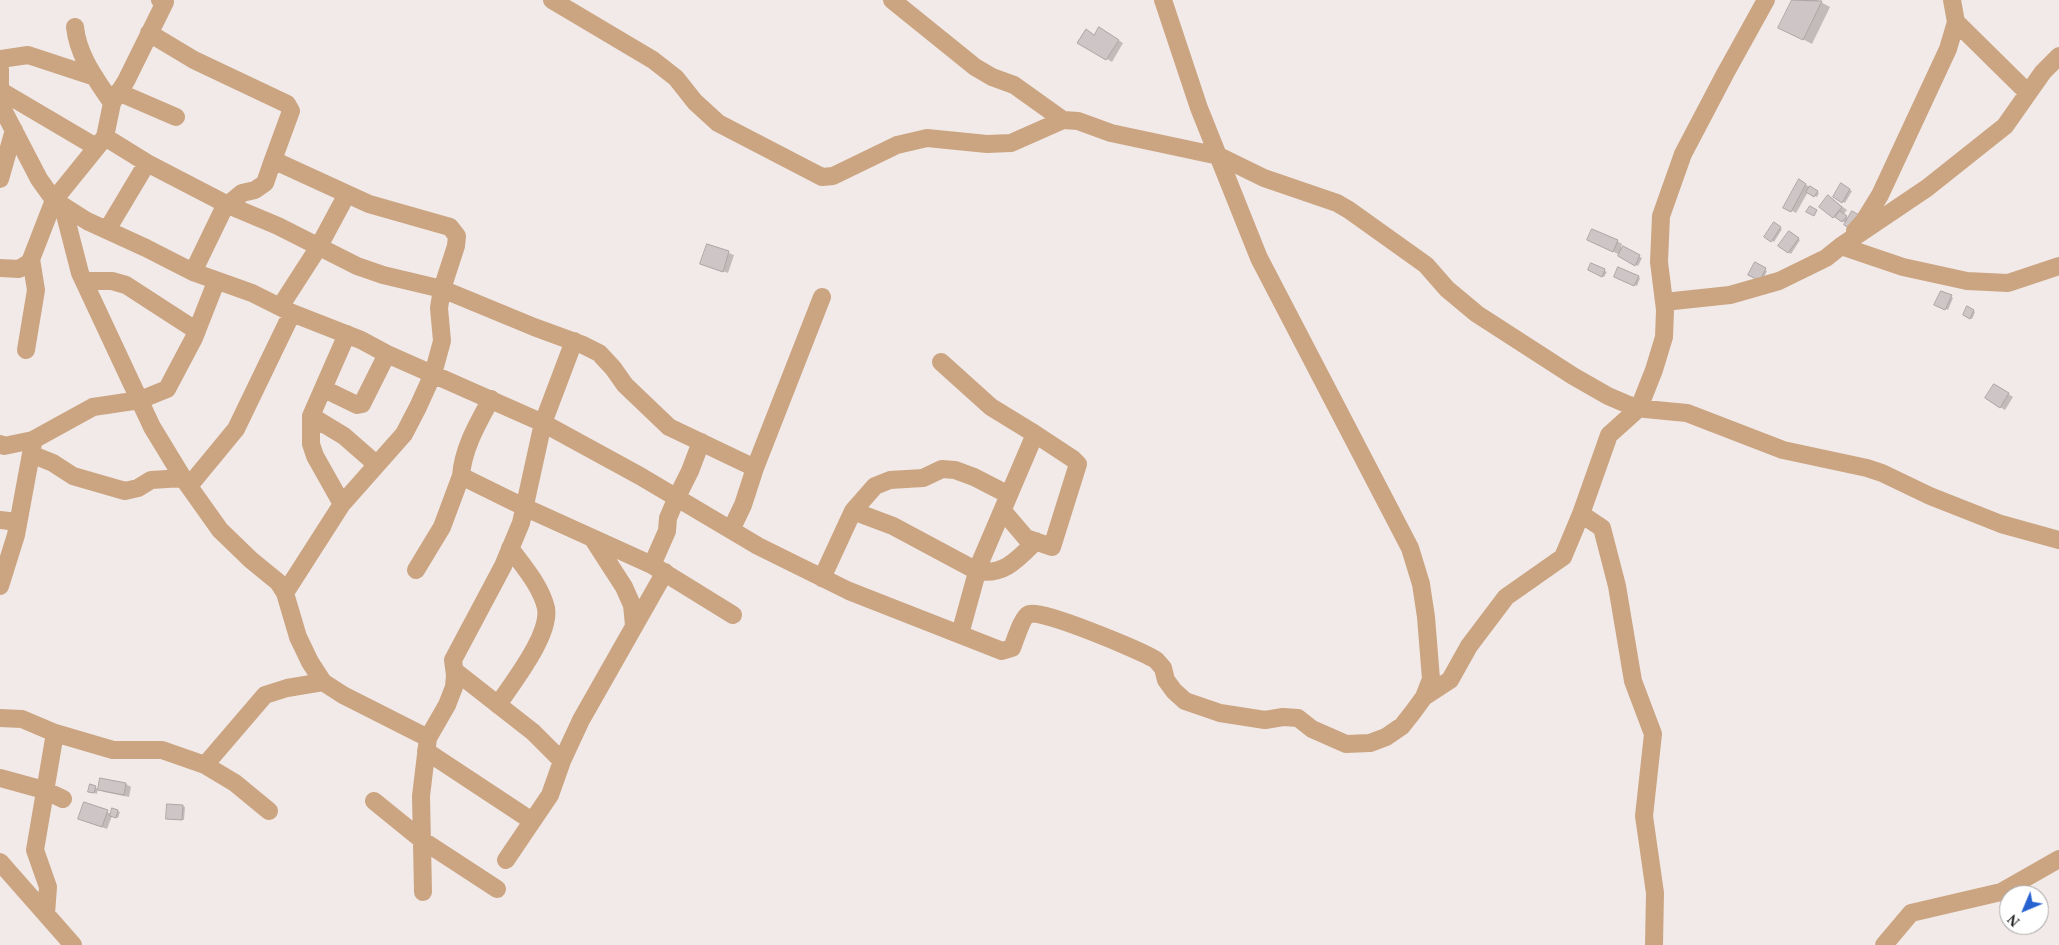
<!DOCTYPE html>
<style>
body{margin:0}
#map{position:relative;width:2059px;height:945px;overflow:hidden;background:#f2eae8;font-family:"Times New Roman",serif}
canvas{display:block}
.north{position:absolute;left:1999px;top:885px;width:50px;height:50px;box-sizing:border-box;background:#fff;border:1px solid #a5a3a3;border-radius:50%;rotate:225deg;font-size:14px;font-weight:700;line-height:20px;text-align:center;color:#1d1a19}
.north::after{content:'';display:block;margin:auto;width:18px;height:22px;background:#2663d0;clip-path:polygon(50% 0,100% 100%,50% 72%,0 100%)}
</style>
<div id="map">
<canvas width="2059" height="945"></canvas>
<div class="north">N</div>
</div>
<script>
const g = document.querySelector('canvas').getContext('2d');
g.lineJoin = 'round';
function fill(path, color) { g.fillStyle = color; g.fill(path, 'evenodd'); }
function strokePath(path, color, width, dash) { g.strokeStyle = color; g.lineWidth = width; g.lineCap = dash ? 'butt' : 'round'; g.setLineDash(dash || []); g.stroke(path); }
const shadow = new Path2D(`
 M1793,0H1817L1830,7L1812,44L1780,27Z
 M1099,29L1123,43L1112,62L1079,42L1095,36Z
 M1800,181L1819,193L1817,197L1808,192L1796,213L1785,207Z
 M1841,185L1852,191L1845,203L1835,197Z
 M1833,200L1847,210L1843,215L1849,219L1846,223L1834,217L1820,207Z
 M1774,224L1782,229L1774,242L1766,236Z
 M1789,233L1800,240L1791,254L1780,246Z
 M1617,241L1622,244L1621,247L1642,258L1638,266L1619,256L1620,255L1593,242Z
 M707,245L734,255L728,273L702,264Z
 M1591,264L1607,272L1604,277L1589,270Z
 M1755,264L1767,271L1762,281Z
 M1619,268L1640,278L1637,286L1616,277Z
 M1941,292L1953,298L1948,310L1936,304Z
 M1967,308L1975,312L1972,319L1964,315Z
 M1995,385L2013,397L2005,410L1986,398Z
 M126,784L131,787L129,797L104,792L98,788L97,794L91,792V786L99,789Z
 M183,806L185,807L184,820L169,819Z
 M113,809L120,812L118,818L112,816L107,829L85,821L107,812L111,814Z`);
const building = new Path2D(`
 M1792,0L1822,1L1803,40L1778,28Z
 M1099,27L1119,40L1106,60L1077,43L1086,29L1094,35Z
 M1799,179L1806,184L1791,212L1783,208Z
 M1841,183L1850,189L1842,203L1833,197Z
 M1810,186L1818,191L1814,197L1806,192Z
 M1828,195L1842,207L1833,218L1819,207Z
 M1810,206L1817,210L1814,216L1806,212Z
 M1840,211L1847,216L1842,222L1835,217Z
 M1852,211L1859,215L1851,229L1844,225Z
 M1774,222L1781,227L1771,242L1764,237Z
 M1592,229L1618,240L1613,252L1587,240Z
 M1789,231L1799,238L1788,253L1778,246Z
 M707,244L729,251L723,272L700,264Z
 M1623,246L1640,255L1635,266L1618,256Z
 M1755,262L1766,268L1760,281L1748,275Z
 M1591,263L1605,269L1602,277L1588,270Z
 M1618,267L1639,276L1634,286L1614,277Z
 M1941,291L1952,295L1945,310L1934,305Z
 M1967,306L1974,310L1970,319L1963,315Z
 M1994,384L2009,393L2000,408L1985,398Z
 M100,778L126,783L124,795L98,790Z
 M90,784L96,786L94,793L88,792Z
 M84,802L108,810L102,827L78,819Z
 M167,804L183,805L182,820L166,819Z
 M112,808L118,810L116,818L110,816Z`);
const minor = new Path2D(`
 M552,0L653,60L676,78L695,102L718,123L822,177L833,176L897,145L927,138L987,144L1011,143L1063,120L1078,121L1111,133L1219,156L1264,178L1337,203L1349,210L1426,265L1447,289L1477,314L1573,376L1608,396L1629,405L1645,409L1687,413L1783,450L1867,468L1882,473L1930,496L2001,524L2059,540
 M892,0L975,67L992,77L1014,85L1063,120
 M1956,22L2028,93
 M75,27C78,56 96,79 112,103L105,137
 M149,33L194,60L287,104L291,111L273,160
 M0,59L28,55L95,77
 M0,69V97
 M1,91L96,147
 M118,92L176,117
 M112,103L126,81L165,2L160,0
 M0,104L39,179L54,200L87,221L146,248L193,272L252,293L292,313L361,340L387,354L543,423L640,476L758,546L849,591L1002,651L1012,648C1015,641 1022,617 1029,614C1039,608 1142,651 1156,660L1163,668L1166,680L1174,691L1185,701L1220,713L1265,720L1283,717L1298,718L1312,729L1346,744L1370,743L1386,737L1402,726L1413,712L1424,697L1431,679L1426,617L1421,584L1410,548L1259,258L1199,108L1163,0
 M0,179L14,130
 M63,207L80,273L152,427L183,478L220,530L251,560L278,582L285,593L298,637L310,662L323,682L343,695L428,738
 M107,230L147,163
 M1855,231L1864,221L1880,195L1948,49L1956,22L1952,0
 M1841,246L1903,267L1967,281L2008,283L2059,266
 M0,268L19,269L30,262L54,200L105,137L147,163L228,205L278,226L357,266L383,275L442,289L534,327L583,345L599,353L613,368L625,385L669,427L755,468
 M193,272L224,208L242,193L255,190L265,183L273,160L369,204L450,227L457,236L456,246L442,289L439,308L442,341L433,374L418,407L404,434L342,504L285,593
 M84,281H112L126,285L197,331
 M1664,302L1730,295L1779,281L1826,258L1841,246L1927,188L2005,126L2043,72L2059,56
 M280,307L318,248L347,194
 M26,350L36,290L31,259
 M941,362L991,407L1035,434
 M324,389L357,405L362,404L387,354
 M311,416L344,436L376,464
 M0,444L4,446L33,440L93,407L140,400L167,389L194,338L216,282
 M31,454L53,463L73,476L125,491L138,488L151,480L183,478
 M461,476C463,448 478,423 491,399
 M189,486L236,429L292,313
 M342,504L315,456L311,444V416L347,334
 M853,511L875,486L890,480L923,478L942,469L955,470L974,477L1009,495
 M1581,514L1602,528L1617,586L1633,681L1653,734L1644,816L1655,893L1654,945
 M0,520L18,522
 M731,530L743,505L755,468L822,297
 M593,539L624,587L632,605L634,625
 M652,565L667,531L668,518L677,497L690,471L701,442
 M416,570L442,527L461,476L524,507L652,565L733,615
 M822,578L853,511L893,526L977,571C1004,576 1018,559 1036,541
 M0,586L16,535L33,443
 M960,634L979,565L1035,434L1073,459L1078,464L1052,547L1026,538L1003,511
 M455,671L533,732L562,761
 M1424,697L1450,680L1469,646L1506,597L1563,557L1581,514L1609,435L1639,408L1654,370L1664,337L1665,310L1659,262L1661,216L1683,154L1725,74L1766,0
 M498,705C512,683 551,635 546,608C541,586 523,566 510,548
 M0,718L22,719L55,733L113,750H162L205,765L235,783L269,811
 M426,751L532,821
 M205,765L265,695L287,688L323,682
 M0,778L44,790L63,799
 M374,801L422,840L497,889
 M506,860L550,795L562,761L581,720L665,572
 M0,862L73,945
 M423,892L421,796L428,738L447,705L454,687L455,675L453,660L503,566L521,523L543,423L574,341
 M46,914L48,887L35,850L55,733
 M1884,945L1911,913L2001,892L2059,859`);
fill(shadow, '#0003');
fill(building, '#cdc5c6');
strokePath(building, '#aca5a5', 1);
strokePath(minor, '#cba582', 18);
</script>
